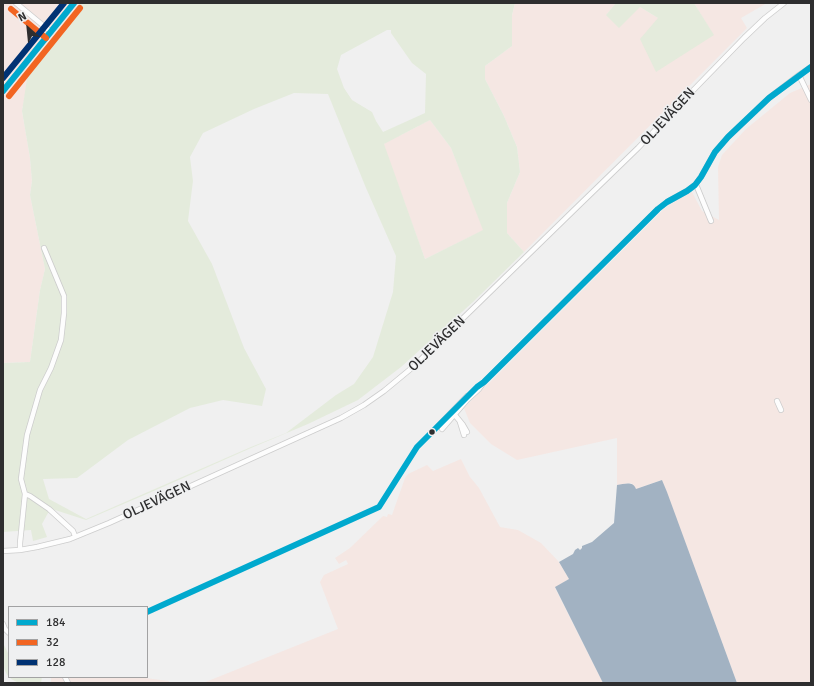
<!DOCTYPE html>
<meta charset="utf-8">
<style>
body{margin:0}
#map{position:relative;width:814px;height:686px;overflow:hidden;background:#f0f0f0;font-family:Signika,sans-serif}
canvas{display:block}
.frame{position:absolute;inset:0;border:4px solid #2e2e2f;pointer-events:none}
.legend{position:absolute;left:8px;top:606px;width:140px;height:72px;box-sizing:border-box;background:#eff0f1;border:1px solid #a2a2a3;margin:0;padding:5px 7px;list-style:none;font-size:12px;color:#2e2e2f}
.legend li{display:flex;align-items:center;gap:8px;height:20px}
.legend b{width:20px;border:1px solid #a2a2a3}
.north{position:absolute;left:8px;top:8px;width:40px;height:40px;-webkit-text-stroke:3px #eff0f1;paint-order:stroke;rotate:333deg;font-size:11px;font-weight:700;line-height:16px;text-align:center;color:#2e2e2f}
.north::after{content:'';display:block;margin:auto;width:14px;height:18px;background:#2e2e2f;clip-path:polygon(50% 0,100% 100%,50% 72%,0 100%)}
</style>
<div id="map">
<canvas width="814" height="686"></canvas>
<div class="frame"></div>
<ul class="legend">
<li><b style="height:5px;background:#00a9ce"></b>184</li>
<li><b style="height:5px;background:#f26522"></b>32</li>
<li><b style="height:5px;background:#003273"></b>128</li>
</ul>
<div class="north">N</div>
</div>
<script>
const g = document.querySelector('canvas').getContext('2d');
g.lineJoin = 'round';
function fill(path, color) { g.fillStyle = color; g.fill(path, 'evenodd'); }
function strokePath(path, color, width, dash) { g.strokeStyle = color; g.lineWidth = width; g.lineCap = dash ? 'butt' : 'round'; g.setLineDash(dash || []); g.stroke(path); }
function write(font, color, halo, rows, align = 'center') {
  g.font = font + ' Signika,sans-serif'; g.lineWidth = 3; g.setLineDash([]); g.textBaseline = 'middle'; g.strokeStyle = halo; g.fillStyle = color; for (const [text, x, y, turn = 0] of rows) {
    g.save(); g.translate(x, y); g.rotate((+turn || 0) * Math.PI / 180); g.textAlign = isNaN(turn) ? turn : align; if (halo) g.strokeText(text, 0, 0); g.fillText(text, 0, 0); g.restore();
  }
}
const industrial = new Path2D(`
 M3,3H80L54,35L26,90L22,111L30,158L32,181L30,195L45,269L40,290L30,362L3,363V364Z
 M515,3H616L606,15L640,7L658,18L713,35L694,3H767L741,18L747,28L524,252L507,233V203L520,172L517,147L504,116L485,79V66L512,46V15Z
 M811,84V683H737L662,480L636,489L631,483L617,485V438L517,460L491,444L470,423L464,408L665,208L681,198L692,192L702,211L719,220L718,167L722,155L746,129L790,93Z
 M430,120L451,148L484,230L425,259L383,144Z
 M461,459L470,477L479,488L500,527L518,530L541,543L559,562L569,579L555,588L603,683H203L338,629L320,582L324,575L348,564L346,560L339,564L335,558L350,548L383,516L387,517L388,514L392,515L405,478L408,474L427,465L433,471Z
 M51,677H137L169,681L170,683H51Z`);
const green = new Path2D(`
 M80,3H515L512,15V46L485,66V79L504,116L517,147L520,172L507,203V233L524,252L473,302L401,367L358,400L308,424L251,448L156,490L86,520L52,509L48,513L42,524L47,537L33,541L31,530L3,532V363L30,362L40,290L45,269L30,195L32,181L30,158L22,111L29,66ZM387,30H391V33L412,63L426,74L425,113L383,132L376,121L372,112L352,100L344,88L337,69L341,55ZM294,93L328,94L366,188L396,256L393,292L373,357L354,384L336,395L286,433L251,447L86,519L49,499L43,479L77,478L128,440L190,408L223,400L262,406L266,389L244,348L212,264L188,221L193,181L190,157L203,133L254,109ZM430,120L451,148L483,230L425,259L384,144Z
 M616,3H694L714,35L656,72L640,39L658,18L640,7L619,28L606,15Z
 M3,643L9,655V677H42L41,683H17V682C0,675 3,659 3,643Z`);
const water = new Path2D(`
 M662,480L667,492L737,683H603L555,587L569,579L559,562L573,554L575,550L578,548L580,550L582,548V546L592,542L614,523L617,485C625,484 633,481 636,489Z`);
const minor = new Path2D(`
 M16,3L51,32
 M799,75L811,100
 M3,91L74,3
 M695,185L697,187L711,221
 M777,401L781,410
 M454,414L463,425L467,432
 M460,422L464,435
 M437,427L467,396
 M442,429L467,400L479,389L484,382L658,209L667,202L687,191L695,185L701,177L715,152L728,137L769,98L799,75L811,67
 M25,494L30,496L49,509L73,531L75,536
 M20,550V543L25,494L21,479L27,435L40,390L51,368L61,340L64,313V296L44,248
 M3,551L20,550L37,547L70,539L109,523L341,418L364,405L384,391L413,367L572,212L638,148L676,108L744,38L765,18L784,3
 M3,624L5,629L9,633
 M65,677L68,683`);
const bus1 = new Path2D(`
 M3,91L74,3
 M147,612L379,507L417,447L477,387L484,382L658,209L667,202L687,191L695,185L701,177L715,152L728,137L769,98L811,67`);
const bus2 = new Path2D(`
 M11,9L46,38
 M9,96L80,8`);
const bus3 = new Path2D(`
 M3,78L64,3`);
const markers = [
 [432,432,3.5,"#2e2e2f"]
];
const streetNames = [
 ["OLJEVÄGEN",668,117,-47],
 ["OLJEVÄGEN",437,344,-44],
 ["OLJEVÄGEN",157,501,-25]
];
fill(industrial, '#f5e7e3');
fill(green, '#e4ebdc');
fill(water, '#a2b2c2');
strokePath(minor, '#ccc', 6);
strokePath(minor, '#fdfdfd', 4.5);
strokePath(bus1, '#00a9ce', 6);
strokePath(bus2, '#f26522', 6);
strokePath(bus3, '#003273', 6);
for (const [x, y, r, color] of markers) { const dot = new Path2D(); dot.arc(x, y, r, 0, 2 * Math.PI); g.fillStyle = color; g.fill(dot); strokePath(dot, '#eff0f1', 1.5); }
write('14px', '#2e2e2f', '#eff0f1', streetNames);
</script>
